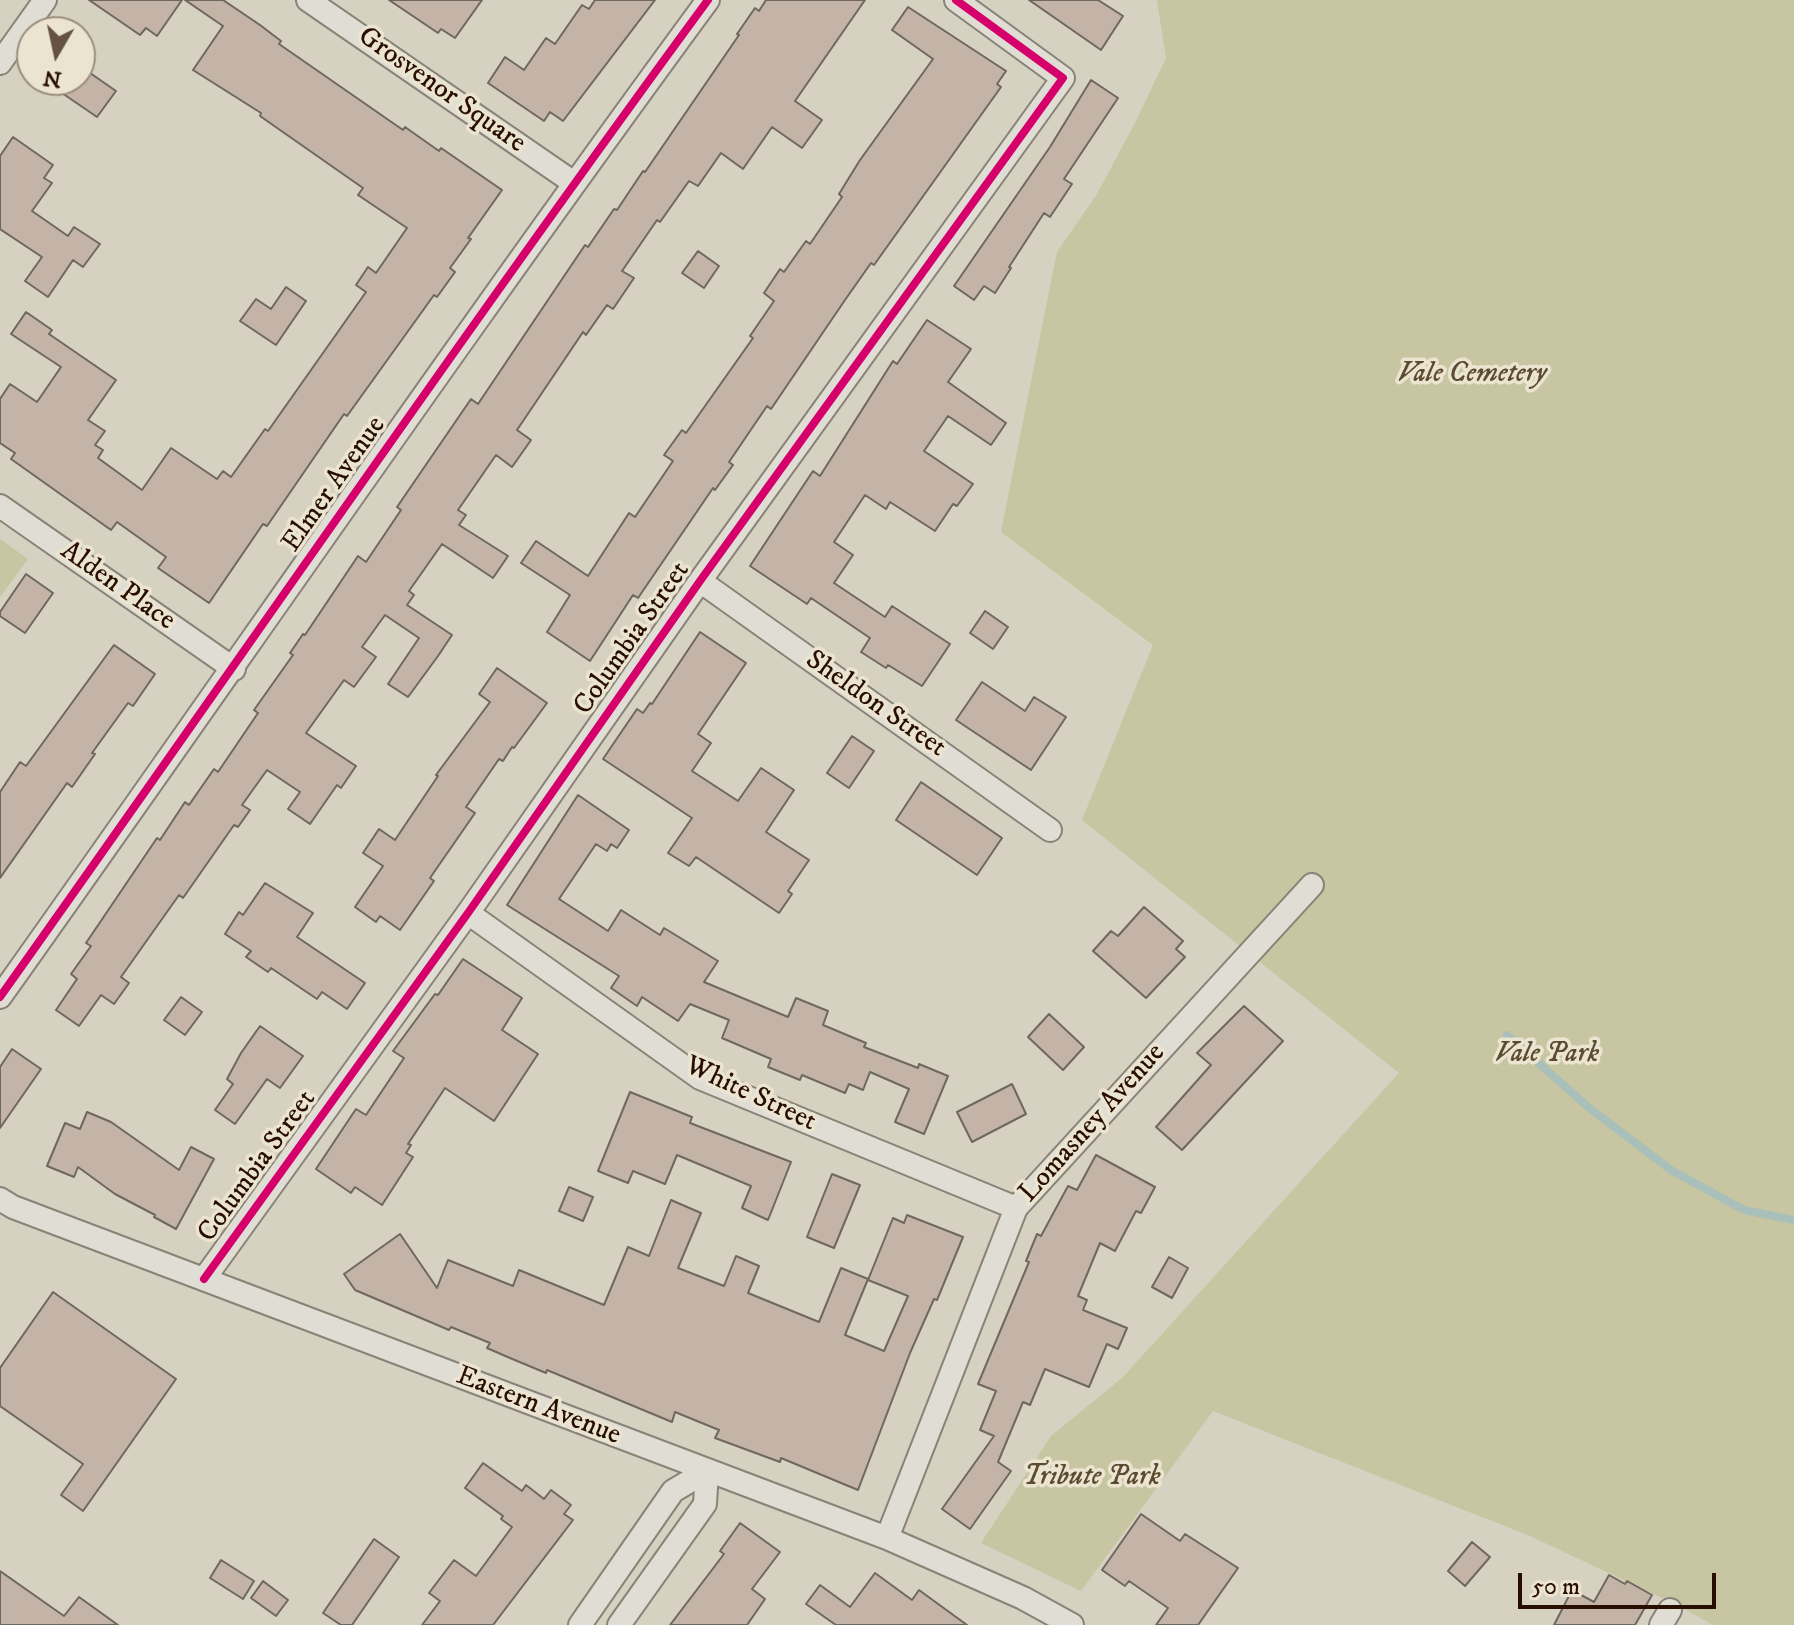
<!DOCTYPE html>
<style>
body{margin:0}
#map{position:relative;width:1794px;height:1625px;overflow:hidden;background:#d6d1c0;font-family:"IM FELL DW Pica",serif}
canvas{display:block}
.north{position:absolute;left:16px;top:16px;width:80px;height:80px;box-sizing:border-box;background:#eae4d0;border:2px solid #9c8e7d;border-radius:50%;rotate:189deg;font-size:22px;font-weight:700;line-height:32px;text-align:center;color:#280e00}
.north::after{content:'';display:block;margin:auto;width:28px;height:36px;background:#655243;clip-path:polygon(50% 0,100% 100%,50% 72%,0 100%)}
.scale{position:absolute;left:1518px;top:1573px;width:198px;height:36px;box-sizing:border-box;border:4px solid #280e00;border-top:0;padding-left:10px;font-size:24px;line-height:28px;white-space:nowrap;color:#280e00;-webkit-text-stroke:6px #eae4d0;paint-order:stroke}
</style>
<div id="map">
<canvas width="1794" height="1625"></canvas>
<div class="north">N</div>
<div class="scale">50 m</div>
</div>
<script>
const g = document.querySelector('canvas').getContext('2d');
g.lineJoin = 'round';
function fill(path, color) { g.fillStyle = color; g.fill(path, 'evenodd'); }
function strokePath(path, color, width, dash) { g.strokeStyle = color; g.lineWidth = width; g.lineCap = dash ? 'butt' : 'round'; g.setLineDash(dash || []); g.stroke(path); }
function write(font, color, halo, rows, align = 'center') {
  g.font = font + ' "IM FELL DW Pica",serif'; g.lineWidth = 7; g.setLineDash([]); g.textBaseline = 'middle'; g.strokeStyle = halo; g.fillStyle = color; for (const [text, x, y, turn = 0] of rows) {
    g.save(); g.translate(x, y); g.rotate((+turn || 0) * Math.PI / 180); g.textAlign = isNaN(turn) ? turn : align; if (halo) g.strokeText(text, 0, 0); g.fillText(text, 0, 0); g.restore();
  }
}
const green = new Path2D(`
 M1157,0H1794V1625H1713L1681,1607L1530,1536L1213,1411L1081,1591L981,1543L1051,1436L1122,1378L1399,1073L1082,820L1153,645L1001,532L1057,252L1097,194L1136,121L1166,58Z
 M0,539L28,559L0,597Z`);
const stream = new Path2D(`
 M1507,1035L1588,1107L1671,1170L1744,1210L1794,1220`);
const building = new Path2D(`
 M89,0H182L157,36L146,28L140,35Z
 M185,0H223L260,25L281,41L279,44L403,130L405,127L439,151L441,148L502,190L468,238L471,239L450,268L455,272L437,297L434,295L347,416L344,414L267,526L263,524L209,603L158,568L166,557L117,522L111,530L11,459L15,453L0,443V399L10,384L37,402L61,367L11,334L26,312L52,330L49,334L116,380L88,420L105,431L95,445L103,450L98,458L142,490L171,448L217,479L223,471L231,477L265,429L268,431L366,292L356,285L368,267L376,273L407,228L358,195L363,188L260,116L261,113L193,70L223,26Z
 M389,0H482L455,38L441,29L438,33Z
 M595,0H655L563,121L550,112L544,121L488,83L505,57L524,70L546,38L555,44L582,5L589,9Z
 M766,0H865L795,101L822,120L802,148L772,127L743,169L721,153L698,186L689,181L660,222L657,220L622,271L634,278L613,309L607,305L586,335L583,332L517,430L531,440L512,467L496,455L458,510L466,515L459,525L508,556L493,578L442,544L409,591L414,595L407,605L452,635L438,656L408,697L388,684L419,638L385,615L362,647L376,657L354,687L344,680L306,733L356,766L341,788L337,785L310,824L288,809L300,792L267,770L242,805L250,810L238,827L234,825L183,898L179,895L121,977L129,983L114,1004L101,995L79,1026L56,1010L77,979L71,974L91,946L86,943L157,838L160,840L185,802L189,805L214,769L218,772L258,713L254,710L293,655L290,653L303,634L305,635L358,556L366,562L401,510L397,507L471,399L478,404L585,245L588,247L614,209L617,210L643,171L645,172L739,35L737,34L755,8L759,11Z
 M1029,0H1098L1123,16L1101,50Z
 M908,7L1006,71L997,84L1001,87L874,265L871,263L845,300L771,409L767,406L729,462L733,465L715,490L713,488L638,598L633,595L590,661L547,632L570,595L521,563L536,541L588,576L629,513L635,517L673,461L664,455L682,430L686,433L753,338L750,336L774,301L764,293L780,269L784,272L806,241L810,244L842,197L839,194L860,160L933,59L892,30Z
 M80,66L116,91L97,117L43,80H80Z
 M1091,80L1118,98L1064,179L1072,184L1050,217L1044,213L1009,267L1011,268L995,293L984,286L974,300L954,286L1050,147Z
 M13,137L53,165L44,178L52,183L32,211L68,236L74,227L100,244L83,267L73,260L48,297L25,281L42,257L0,229V156Z
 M698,251L719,266L704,288L682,273Z
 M286,287L306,301L276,345L240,321L256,299L271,309Z
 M927,320L971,349L948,382L1006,423L991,445L948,416L924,451L973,484L957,506L953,504L935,531L890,502L886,509L865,495L834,542L853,555L834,583L885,617L892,606L950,644L922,686L888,665L886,668L861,652L870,638L811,598L807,604L750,566L813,471L820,476L893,361L897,364Z
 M26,574L53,593L25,633L0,616V612Z
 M985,611L1008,627L993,649L970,633Z
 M700,632L746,663L698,734L711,743L692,771L738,801L761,768L794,790L766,832L809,860L788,891L792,894L779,913L696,857L689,866L668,853L692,818L603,759L637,709L643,713L650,703L652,704Z
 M114,645L155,674L133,706L128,703L92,753L95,754L72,787L67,783L0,878V792L20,762L26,766Z
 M497,668L547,703L514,748L512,747L503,761L499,759L466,807L475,813L430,878L434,881L400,930L380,916L376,922L355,907L383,866L363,853L379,829L395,840L438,776L436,775L490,702L479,694Z
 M982,682L1025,711L1034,697L1066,717L1031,770L956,720Z
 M852,736L874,751L849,788L827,773Z
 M921,782L1002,838L977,875L896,820Z
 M578,795L629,830L617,848L611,844L607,851L596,844L559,899L608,931L621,910L660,935L664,928L718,961L704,982L788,1017L796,998L828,1011L823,1025L866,1043L864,1047L918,1068L919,1064L948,1076L924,1134L895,1122L909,1089L870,1072L863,1090L849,1084L845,1093L802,1075L800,1080L768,1067L771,1059L722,1038L729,1020L690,1004L678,1021L642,997L637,1006L611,988L619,976L507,905Z
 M265,883L313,913L297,937L365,983L347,1009L322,992L317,999L271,968L268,972L246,957L251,951L225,934L239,912L243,915Z
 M1144,907L1183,941L1176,949L1185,957L1146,998L1093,951L1111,931L1118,936Z
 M463,959L522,998L502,1030L538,1054L494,1121L445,1088L408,1144L411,1145L406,1153L413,1157L382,1205L355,1187L351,1193L316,1169L356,1109L366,1115L404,1058L393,1051L435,994L438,995Z
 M181,997L202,1012L185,1035L164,1020Z
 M1244,1006L1283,1041L1182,1150L1156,1127L1211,1065L1197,1053Z
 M1049,1014L1084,1047L1063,1070L1028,1037Z
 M260,1026L303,1056L280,1088L267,1079L235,1124L215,1110L233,1084L227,1079L241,1053Z
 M12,1049L41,1069L0,1128V1067Z
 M1012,1084L1026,1114L972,1142L957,1112Z
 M630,1092L692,1117L690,1123L791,1162L768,1220L742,1208L751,1186L677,1155L665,1184L633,1171L628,1183L598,1171Z
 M87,1112L111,1122L179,1170L191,1147L214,1159L176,1229L154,1217L155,1215L115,1194L78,1167L74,1177L47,1166L65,1123L80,1129Z
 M1096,1155L1155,1187L1141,1213L1136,1211L1115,1251L1100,1243L1078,1296L1087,1300L1083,1310L1127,1328L1118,1349L1107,1344L1089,1387L1045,1369L1030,1405L1023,1402L998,1462L1011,1471L970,1529L942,1509L994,1436L980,1430L996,1391L978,1384L1029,1262L1026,1261L1037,1234L1041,1236L1068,1186L1077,1190Z
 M832,1174L860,1185L834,1248L807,1237Z
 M569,1187L593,1197L583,1221L559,1211Z
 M671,1200L701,1213L678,1268L724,1286L736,1256L759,1266L748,1293L819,1322L841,1268L868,1279L845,1335L884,1351L908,1296L868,1280L893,1218L904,1223L907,1215L963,1237L937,1300L934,1299L910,1353L858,1490L781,1458L780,1462L715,1438L719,1430L675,1412L672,1422L547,1370L546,1373L510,1358L487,1348L490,1343L451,1327L449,1330L355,1290L344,1274L400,1234L437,1288L448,1260L513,1286L519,1270L604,1305L628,1247L649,1256Z
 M1169,1257L1188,1268L1172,1298L1152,1287Z
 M53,1292L176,1379L83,1511L61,1495L83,1464L0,1406V1368Z
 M483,1463L522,1491L526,1485L544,1499L551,1490L571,1505L564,1514L573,1520L493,1625H422L440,1601L429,1593L454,1560L476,1576L512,1527L501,1519L503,1516L465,1488Z
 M1141,1514L1180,1541L1185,1534L1238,1568L1198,1625H1156L1168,1608L1129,1581L1125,1586L1102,1570Z
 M740,1523L780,1552L752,1589L765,1599L747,1625H670L724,1554L720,1551Z
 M374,1539L399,1557L352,1625H341L323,1613Z
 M1472,1542L1490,1557L1465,1586L1448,1571Z
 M221,1560L254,1581L243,1599L210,1578Z
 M0,1571L64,1616L79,1597L118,1625H0Z
 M875,1573L912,1600L919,1590L967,1625H836L806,1604L820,1585L850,1607Z
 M1609,1575L1625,1584L1627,1581L1652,1595L1635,1625H1554L1572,1590L1594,1602Z
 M263,1581L288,1600L276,1616L251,1598Z`);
const street = new Path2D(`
 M308,0L574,183
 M0,63L45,0
 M0,506L234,669
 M700,581L1050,830
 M468,913L700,1078L1016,1208
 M0,997C236,665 467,328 708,0
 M0,1199L13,1207L887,1538L1023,1598L1072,1625
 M204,1279L468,913L700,581L1063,78L956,0
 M887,1538L1016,1208L1312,885
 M580,1625L673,1491L707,1471
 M619,1625L705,1504L707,1471
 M1661,1625L1670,1610`);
const cycleway = new Path2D(`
 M0,997C236,665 467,328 708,0
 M204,1279L468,913L700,581L1063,78L956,0`);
const streetNames = [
 ["Grosvenor Square",441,91,35],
 ["Elmer Avenue",335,485,-55],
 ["Alden Place",117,587,35],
 ["Columbia Street",633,639,-55],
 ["Sheldon Street",875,705,35],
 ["White Street",750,1095,25],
 ["Lomasney Avenue",1093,1124,-48],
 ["Columbia Street",258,1167,-54],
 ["Eastern Avenue",538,1407,21]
];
const parkNames = [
 ["Vale Cemetery",1472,375],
 ["Vale Park",1547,1055],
 ["Tribute Park",1092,1478]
];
fill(green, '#c7c5a2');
strokePath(stream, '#a9bfba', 8);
fill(building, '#c4b4a7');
strokePath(building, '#6f685e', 2);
strokePath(street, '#888277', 26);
strokePath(street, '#e0ddd4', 22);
strokePath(cycleway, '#d6006c', 8);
write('28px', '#280e00', '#eae4d0', streetNames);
write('italic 28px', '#5b4b30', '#eae4d0', parkNames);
</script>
